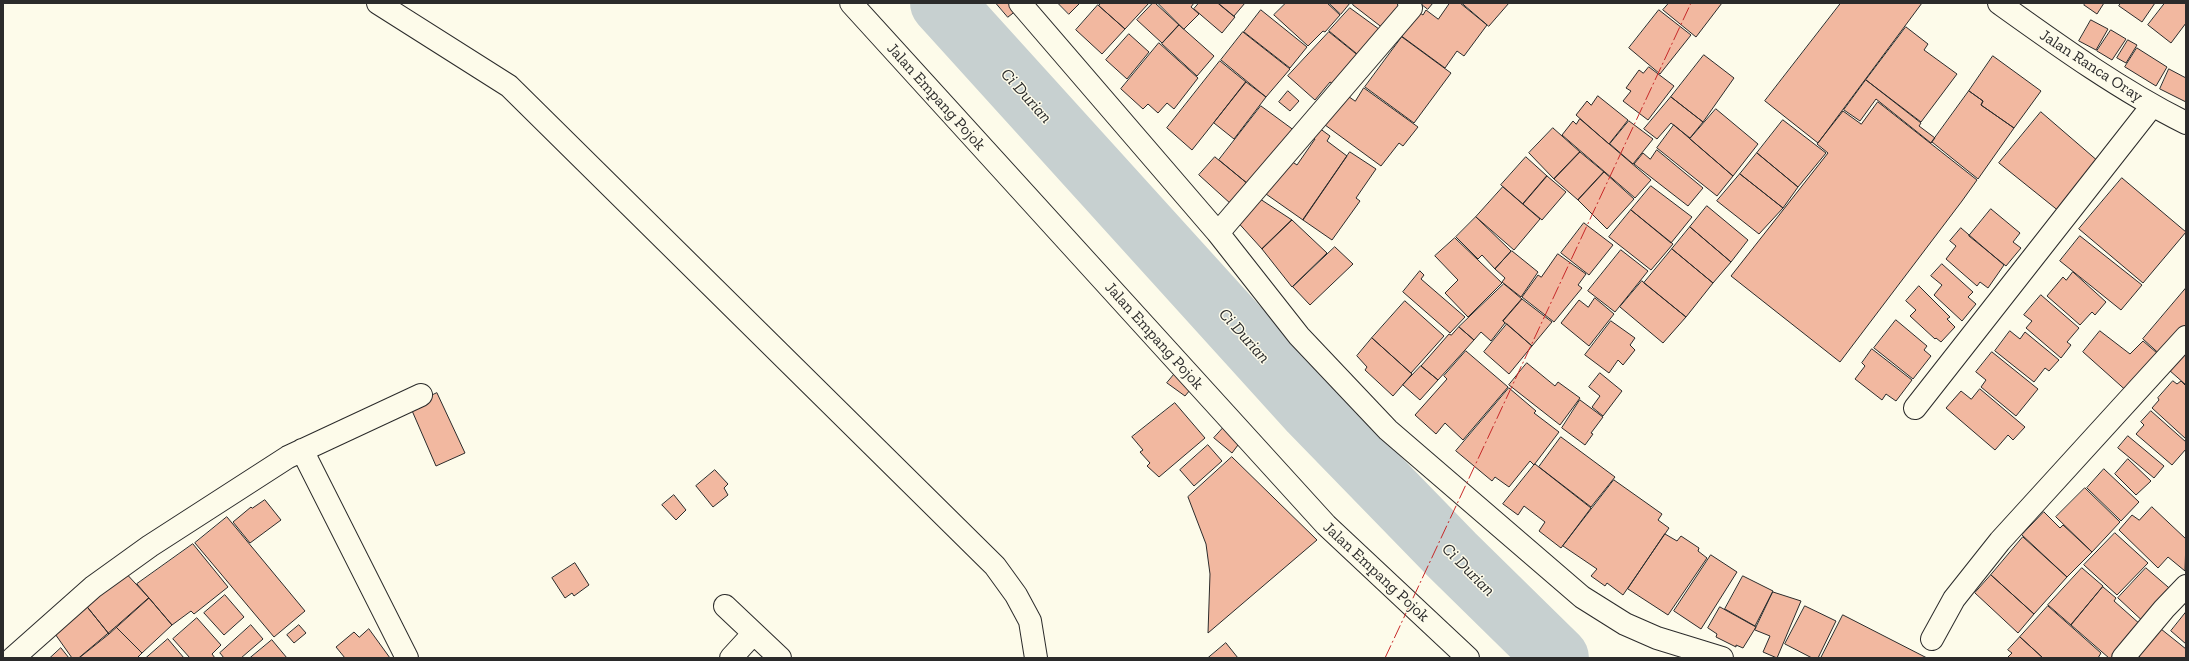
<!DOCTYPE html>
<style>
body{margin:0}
#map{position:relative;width:2189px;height:661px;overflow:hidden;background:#fdfbea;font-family:"Zilla Slab",serif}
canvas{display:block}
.frame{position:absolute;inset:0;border:4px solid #2b2b2b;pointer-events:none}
</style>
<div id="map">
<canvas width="2189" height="661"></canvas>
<div class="frame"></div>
</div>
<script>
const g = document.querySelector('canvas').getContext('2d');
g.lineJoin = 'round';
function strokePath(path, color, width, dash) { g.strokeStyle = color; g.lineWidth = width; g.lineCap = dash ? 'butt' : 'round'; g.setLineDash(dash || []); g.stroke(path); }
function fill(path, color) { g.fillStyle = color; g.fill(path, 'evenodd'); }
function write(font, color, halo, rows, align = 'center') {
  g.font = font + ' "Zilla Slab",serif'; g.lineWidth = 3; g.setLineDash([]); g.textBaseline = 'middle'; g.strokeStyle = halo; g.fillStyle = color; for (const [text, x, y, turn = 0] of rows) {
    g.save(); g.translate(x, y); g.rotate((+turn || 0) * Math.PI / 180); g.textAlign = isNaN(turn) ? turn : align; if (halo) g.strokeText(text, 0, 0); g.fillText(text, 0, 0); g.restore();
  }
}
const river = new Path2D(`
 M942,3L1311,410L1453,556L1557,658`);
const building = new Path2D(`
 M996,3H1018L1021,7L1008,17Z
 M1058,3H1080L1069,14Z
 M1101,3H1149L1125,29L1099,6Z
 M1153,3H1155L1179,25L1162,43L1137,20Z
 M1158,3H1194L1191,7L1199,14L1184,29Z
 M1199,3H1218L1235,17L1222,33L1194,9Z
 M1218,3H1245L1234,16Z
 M1286,3H1327L1340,15L1325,32L1323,31L1308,46L1274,15Z
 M1329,3H1350L1341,14Z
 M1354,3H1401L1388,32L1353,5Z
 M1420,3H1433L1428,9Z
 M1450,3H1460L1487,25L1464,56L1457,51L1445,68L1400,35L1417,11L1423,15L1426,10L1438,19Z
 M1462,3H1509L1489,26Z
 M1669,3H1722L1696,37L1663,10Z
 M1841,3H1922L1818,143L1765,101Z
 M2086,3H2104L2097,14L2084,5Z
 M2121,3H2155L2142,22L2119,6Z
 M2165,3H2186V23L2171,43L2148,25Z
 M1098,5L1125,29L1102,54L1076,30Z
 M1350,8L1383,32L1362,58L1329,31Z
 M1261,10L1307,47L1290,68L1244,32Z
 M1659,10L1691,35L1660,74L1629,48Z
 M2091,20L2108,29L2096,50L2079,41Z
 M1179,25L1214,56L1197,76L1162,44Z
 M1906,27L1928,44L1924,50L1957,74L1921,122L1866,80Z
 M2111,30L2126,39L2112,60L2097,51Z
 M1243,32L1290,69L1266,97L1221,60Z
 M1329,32L1360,57L1337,87L1330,82L1315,100L1288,76Z
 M1129,34L1149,52L1127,79L1106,60Z
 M1402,37L1451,73L1414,123L1365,87Z
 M2128,40L2137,45L2126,63L2117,58Z
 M1159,43L1198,78L1174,109L1167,103L1158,113L1148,104L1143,109L1121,89Z
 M2137,48L2167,67L2156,86L2125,67Z
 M1704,55L1734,78L1703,122L1671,97Z
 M1993,56L2041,91L2014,128L1981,105L1983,101L1969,91Z
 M1220,61L1246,82L1192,150L1167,128Z
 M1649,67L1674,86L1648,120L1623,101L1631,91L1626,88L1639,70L1643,73Z
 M2169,69L2186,78V102L2160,89Z
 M1866,80L1921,123L1919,126L1935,138L1931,143L1876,99L1860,121L1844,110Z
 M1246,82L1266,97L1234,139L1214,123Z
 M1364,88L1418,127L1403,146L1399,143L1381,166L1321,122L1342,92L1355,101Z
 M1288,91L1299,101L1290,111L1279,102Z
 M1969,91L1983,101L1981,105L2014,128L1978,179L1932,142Z
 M1598,96L1628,120L1609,144L1576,115L1587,101L1591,105Z
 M1671,97L1703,122L1690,138L1671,123L1657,139L1644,129Z
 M1878,102L1977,180L1962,201L1840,362L1731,276L1828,153L1817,144L1843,111L1861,124Z
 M1261,106L1295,131L1248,184L1219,160Z
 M1716,109L1758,144L1733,176L1690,139Z
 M2041,112L2099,162L2060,212L1999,163Z
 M1580,119L1651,180L1635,198L1562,135L1573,121L1576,124Z
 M1783,120L1826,153L1798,187L1757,153Z
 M1629,121L1653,139L1633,164L1610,144Z
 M1315,125L1330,136L1327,141L1347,156L1303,220L1266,194L1285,157L1297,165L1315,139L1309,134Z
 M1674,125L1733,176L1717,196L1657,148Z
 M1553,128L1580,152L1554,179L1529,153Z
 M1657,150L1703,188L1688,206L1634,164L1643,153L1650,159Z
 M1350,152L1376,169L1356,198L1360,201L1332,240L1303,220Z
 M1580,152L1604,172L1578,200L1554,179Z
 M1757,153L1798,187L1783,208L1740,174Z
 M1215,157L1248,184L1231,204L1199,175Z
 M1526,157L1547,176L1523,204L1501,185Z
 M1604,172L1634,199L1607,229L1578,200Z
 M1740,174L1783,208L1759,234L1717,201Z
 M1547,176L1566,192L1542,220L1523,204Z
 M2122,178L2186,232L2143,283L2079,229Z
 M1651,186L1692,217L1671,243L1631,210Z
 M1503,187L1540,219L1514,250L1476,217Z
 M1254,195L1292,220L1262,249L1234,218Z
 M1707,206L1748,240L1731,262L1690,227Z
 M1991,209L2020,233L2013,242L2021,248L2006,266L1969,236Z
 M1631,210L1673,244L1651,270L1609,237Z
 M1476,217L1511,251L1495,269L1482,255L1478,259L1456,237Z
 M1292,220L1327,253L1292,287L1262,249Z
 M1584,223L1613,245L1589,275L1561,253Z
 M1690,227L1731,262L1713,283L1672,249Z
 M1961,228L2004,265L1988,288L1980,282L1977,286L1946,259L1956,246L1950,241Z
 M2080,236L2142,285L2121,310L2060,261Z
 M1455,238L1502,283L1468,317L1445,293L1458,280L1435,256Z
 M1335,247L1353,264L1310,305L1293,287Z
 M1672,249L1713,283L1686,317L1644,283Z
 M1621,250L1648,271L1615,312L1588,291Z
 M1512,251L1538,272L1521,297L1502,282L1505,278L1495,269Z
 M1558,254L1586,274L1578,285L1582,288L1554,322L1522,297L1538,275L1541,277Z
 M1942,264L1973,292L1968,297L1976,304L1962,321L1934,295L1942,285L1931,276Z
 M1420,271L1424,275L1421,279L1465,317L1450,333L1403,292Z
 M2073,272L2106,302L2095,315L2092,312L2080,325L2047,296L2063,277L2066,280Z
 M1642,281L1686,317L1663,343L1620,307Z
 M1504,284L1522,299L1503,321L1505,323L1491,341L1481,332L1474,340L1459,327Z
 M1919,286L1950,317L1947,319L1955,327L1941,342L1936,338L1935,339L1910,316L1916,310L1906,301Z
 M2186,288V334L2165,359L2143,339Z
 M2041,295L2079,328L2067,342L2071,345L2061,358L2026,328L2032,321L2024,315Z
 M1595,298L1614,314L1589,346L1561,323L1579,300L1588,307Z
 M1522,299L1552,322L1532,346L1503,321Z
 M1405,301L1444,336L1411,373L1372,338Z
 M1896,320L1927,346L1924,350L1931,356L1913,379L1874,348Z
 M1611,321L1635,338L1630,345L1635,350L1623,365L1618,360L1609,373L1585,355Z
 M1507,324L1532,346L1509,374L1484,352Z
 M1459,327L1474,340L1438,380L1421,366L1449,334L1451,335Z
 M2010,331L2020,339L2025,332L2059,360L2049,371L2045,368L2034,382L1995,351Z
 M2100,331L2130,354L2143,341L2164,359L2130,394L2083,352Z
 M1372,338L1412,374L1393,396L1365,370L1367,367L1357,356Z
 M1872,349L1912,380L1896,401L1886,394L1882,400L1855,379L1865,366L1862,363Z
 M2186,350V385L2169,370Z
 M1466,351L1508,387L1463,440L1445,423L1436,434L1415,415L1447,379L1444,376Z
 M1992,352L2038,389L2016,416L1981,387L1986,380L1976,372Z
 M1527,363L1555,386L1558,382L1580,398L1560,425L1509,385Z
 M1421,366L1438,380L1420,400L1403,385Z
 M1177,371L1195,384L1185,396L1167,383Z
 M1600,373L1622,391L1603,416L1592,407L1600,396L1589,387Z
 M2173,381L2177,384L2181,381L2186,386V439L2152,408L2159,400L2158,398Z
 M1509,388L1536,411L1534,413L1559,432L1534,465L1530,461L1509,487L1495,477L1492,481L1456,451Z
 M1980,389L2025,427L2013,440L2008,435L1995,450L1946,408L1961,391L1971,399Z
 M437,393L465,453L436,466L410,406Z
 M1580,400L1603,417L1591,433L1593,434L1585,445L1562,428Z
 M1175,403L1205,438L1159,477L1147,466L1150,463L1140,452L1143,450L1132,437Z
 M2151,411L2186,442V449L2172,465L2136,434L2144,425L2141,422Z
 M1224,427L1241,441L1232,453L1214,438Z
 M2128,436L2164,466L2154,478L2118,448Z
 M1561,437L1615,477L1591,507L1539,467Z
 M1208,445L1222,461L1194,486L1180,470Z
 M1232,457L1317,540L1208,633L1210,574L1206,544L1188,497Z
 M2128,459L2151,481L2136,495L2115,474Z
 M1535,464L1591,508L1561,548L1539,531L1545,522L1524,506L1518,515L1503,504Z
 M2104,469L2139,502L2121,521L2087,488Z
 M715,470L728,484L724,488L728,495L713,507L696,486Z
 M1614,480L1662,514L1658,520L1669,528L1623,595L1607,583L1605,586L1591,576L1597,569L1563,546Z
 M2085,488L2120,522L2092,552L2056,517Z
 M674,495L686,510L676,520L662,505Z
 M265,500L281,520L250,543L233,522L251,507L252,508Z
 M2152,507L2186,539L2185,571L2168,557L2158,568L2119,530L2132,515L2139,520Z
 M2044,512L2060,528L2063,525L2092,552L2067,577L2022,535Z
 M227,517L305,611L274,637L195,543Z
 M2115,533L2148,563L2117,595L2084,565Z
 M1665,534L1677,541L1681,536L1699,548L1698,551L1707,558L1668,615L1628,589Z
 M2023,537L2067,577L2034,614L1991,575Z
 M193,544L228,587L194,614L191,611L172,625L137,584Z
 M1711,555L1737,572L1701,629L1674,611Z
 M575,563L589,585L574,596L572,593L565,598L552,578Z
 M2082,568L2103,586L2071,625L2048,605Z
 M2146,568L2175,593L2147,625L2118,598Z
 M122,569L149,598L109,634L84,603Z
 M1991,575L2034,614L2018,633L1975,593Z
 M1743,576L1773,591L1755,626L1725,609Z
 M2103,587L2116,598L2114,601L2141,625L2113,658H2109L2071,625Z
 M1773,592L1801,601L1777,658L1763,652L1770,636L1755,630Z
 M225,595L244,617L224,635L204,613Z
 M149,598L172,625L142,653L116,627Z
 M84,603L109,634L79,658H72L53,631Z
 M1805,606L1836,621L1818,658H1812L1785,644Z
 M2048,606L2101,653L2098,658H2043L2020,637Z
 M1720,607L1756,627L1743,648L1736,645V647L1716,637L1717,634L1708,628Z
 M2186,612V644L2171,631Z
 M1843,615L1927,658H1821Z
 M197,618L221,645L212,654L215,658H190L173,639Z
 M251,625L263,639L241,658H224L220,653Z
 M299,625L306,633L294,643L287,635Z
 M116,627L142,653L137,658H79Z
 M369,629L390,658H345L336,647L354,632L359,637Z
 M2161,629L2186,649V658H2141L2139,656Z
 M2020,637L2043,658H2007L2012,653L2008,650Z
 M168,639L184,658H146Z
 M272,640L287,658H250Z
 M1226,643L1238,658H1208Z
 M61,648L69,658H50Z`);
const minor = new Path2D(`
 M378,3L509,86L995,566L1016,595L1030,621L1036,658
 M851,3L1326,525L1468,658
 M1020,3L1218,233L1299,336L1388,430L1582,597L1625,624L1657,638L1722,658
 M1999,3C2059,46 2120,90 2186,123
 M1218,233L1411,8L1409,3
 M1915,408L2152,106
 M302,450L407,658
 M725,606L780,658
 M1932,639L1954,599L2000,541L2186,337
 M13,658L93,587L150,546L288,457L421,395
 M731,658L753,634
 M2123,658L2164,609L2186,586`);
const power = new Path2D(`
 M1385,658L1691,3`);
const streetNames = [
 ["Jalan Ranca Oray",2091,66,33],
 ["Jalan Empang Pojok",936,97,48],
 ["Jalan Empang Pojok",1154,336,48],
 ["Jalan Empang Pojok",1376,572,43]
];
const waterNames = [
 ["Ci Durian",1026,96,48],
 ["Ci Durian",1244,336,48],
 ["Ci Durian",1468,570,45]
];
strokePath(river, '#c7d0d0', 64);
fill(building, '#f2b8a0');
strokePath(building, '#2b2b2b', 1);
strokePath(minor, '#2b2b2b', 24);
strokePath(minor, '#fdfbea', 22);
strokePath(power, '#c62828', 1, [14, 3, 2, 3]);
write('16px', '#2b2b2b', '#fdfbea', streetNames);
write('italic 17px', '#2b2b2b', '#fdfbea', waterNames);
</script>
